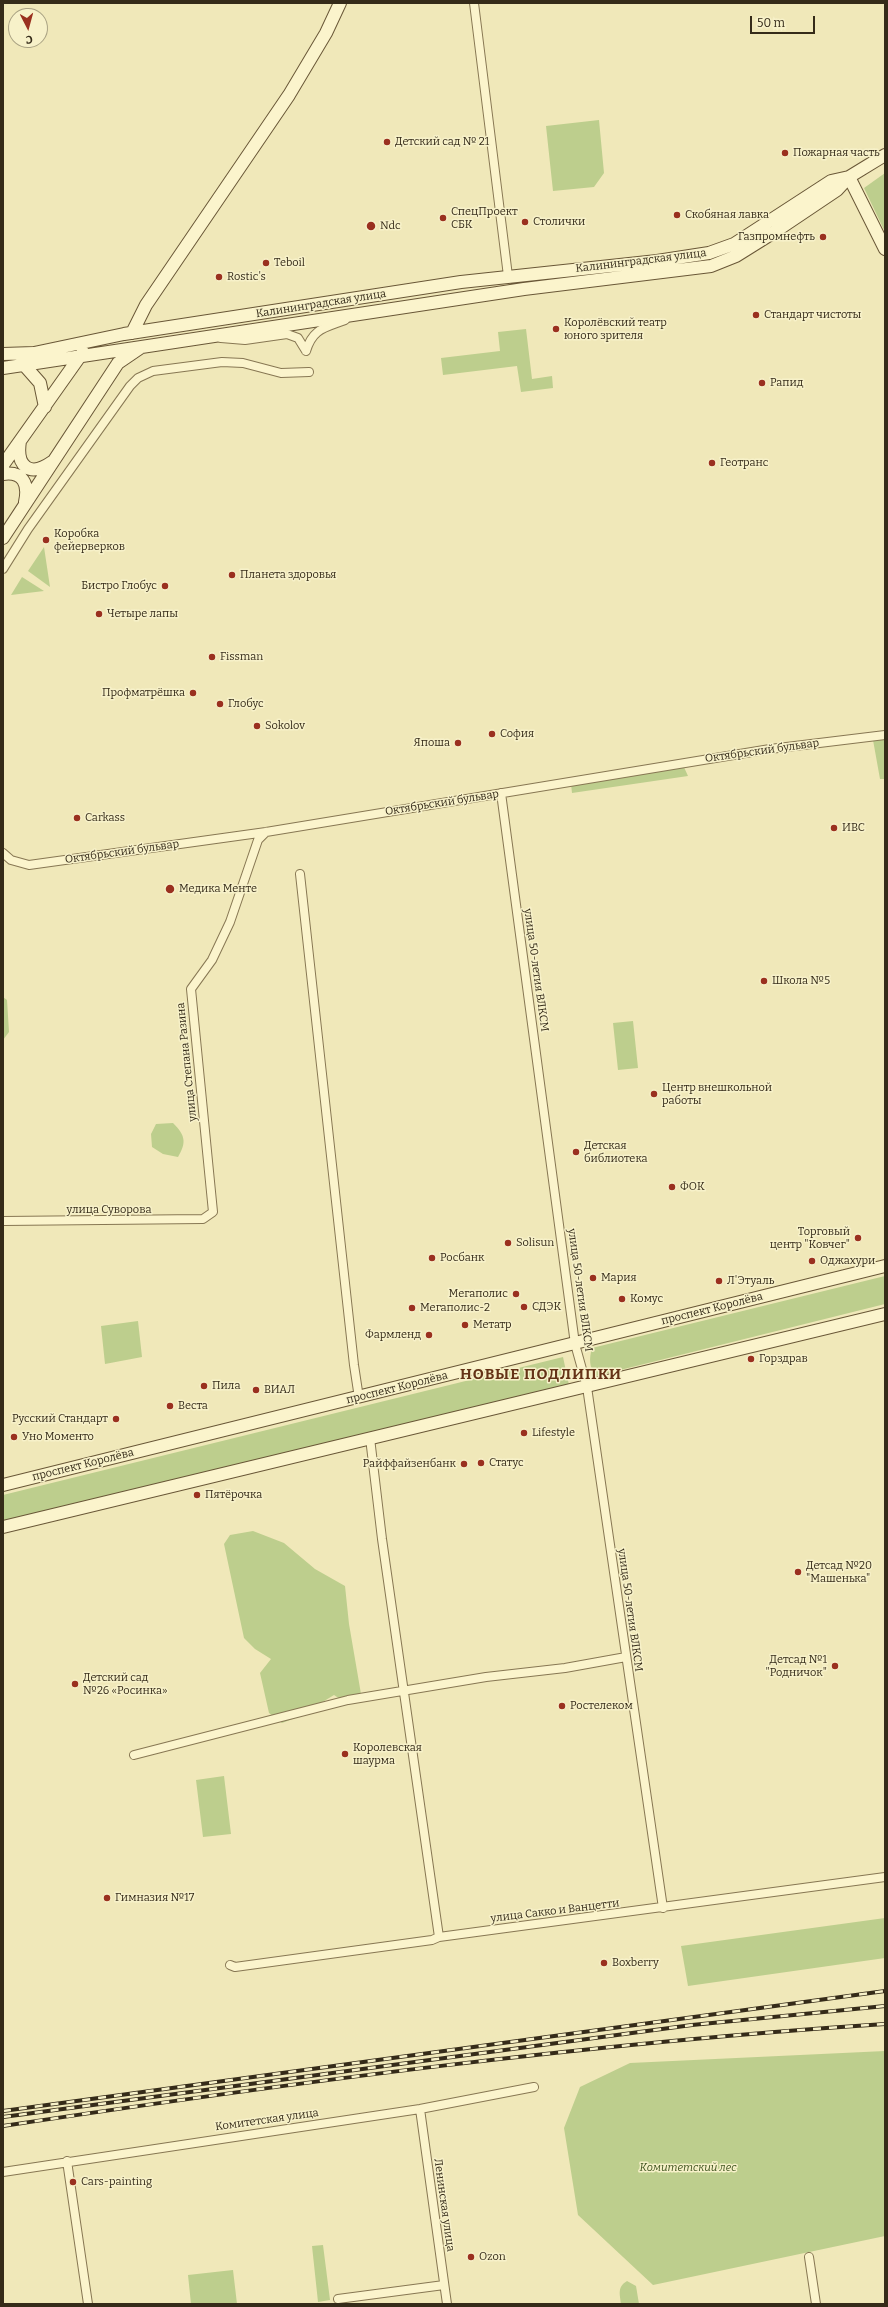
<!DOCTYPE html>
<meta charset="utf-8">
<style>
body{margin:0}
#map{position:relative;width:888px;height:2307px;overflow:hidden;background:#f0e8b9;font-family:Bitter,serif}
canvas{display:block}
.frame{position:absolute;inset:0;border:4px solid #352b19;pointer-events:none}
.north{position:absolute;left:8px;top:8px;width:40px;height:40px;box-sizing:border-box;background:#f7f1c9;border:1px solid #a9a283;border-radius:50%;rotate:174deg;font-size:11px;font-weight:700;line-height:16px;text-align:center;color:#352b19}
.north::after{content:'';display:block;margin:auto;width:14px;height:18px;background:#9a301f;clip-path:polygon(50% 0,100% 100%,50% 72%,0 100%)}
.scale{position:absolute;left:750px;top:16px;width:65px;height:18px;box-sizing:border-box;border:2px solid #352b19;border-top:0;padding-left:5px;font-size:12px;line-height:14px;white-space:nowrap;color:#352b19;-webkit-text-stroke:3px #f7f1c9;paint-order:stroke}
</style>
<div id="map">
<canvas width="888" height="2307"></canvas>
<div class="frame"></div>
<div class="north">С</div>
<div class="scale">50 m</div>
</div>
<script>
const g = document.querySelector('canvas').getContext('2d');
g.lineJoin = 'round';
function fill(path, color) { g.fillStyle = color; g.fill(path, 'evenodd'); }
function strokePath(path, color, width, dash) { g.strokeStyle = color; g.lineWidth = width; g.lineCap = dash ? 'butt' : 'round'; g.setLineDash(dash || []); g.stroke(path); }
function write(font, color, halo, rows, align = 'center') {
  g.font = font + ' Bitter,serif'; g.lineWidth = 3; g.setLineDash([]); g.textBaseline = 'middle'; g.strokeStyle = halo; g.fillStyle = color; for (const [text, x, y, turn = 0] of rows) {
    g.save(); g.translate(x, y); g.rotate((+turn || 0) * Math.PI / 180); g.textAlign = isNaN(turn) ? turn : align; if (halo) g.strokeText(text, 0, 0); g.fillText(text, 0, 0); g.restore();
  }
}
const green = new Path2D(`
 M599,120L604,173L594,187L553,191L546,126Z
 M885,173V232L864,188Z
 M526,329L532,379L552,376L553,388L521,392L517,366L443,375L441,358L500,351L498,332Z
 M44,547L50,587L28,571Z
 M22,577L44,591L11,595Z
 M885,738V779H880L873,740Z
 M683,765L688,776L572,793L571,784Z
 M3,997L7,1000L9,1032L3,1040Z
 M633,1021L638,1068L618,1070L613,1023Z
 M173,1123C185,1135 187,1142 178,1157L163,1154L152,1147L151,1134L156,1124Z
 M885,1276V1304L596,1376C589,1368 589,1358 592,1348Z
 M138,1321L142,1357L105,1364L101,1326Z
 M563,1357L569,1385L3,1523V1495Z
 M253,1531L284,1543L315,1569L345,1586L349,1624L361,1694L357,1700L346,1703L334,1695L298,1717L282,1723L269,1713L260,1673L271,1659L255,1649L244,1638L224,1544L230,1535Z
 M224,1776L231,1834L203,1837L196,1780Z
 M885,1918V1958L688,1986L681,1946Z
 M885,2051V2236L653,2285L578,2215L564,2128L580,2087L630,2063Z
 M323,2245L330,2300L318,2302L312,2246Z
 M233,2270L237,2304H191L188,2275Z
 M627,2281L636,2286L639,2304H621C620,2294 617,2287 627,2281Z`);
const street = new Path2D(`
 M474,3L508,276
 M221,338L245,340L287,334L298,338L306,351
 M306,351C313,328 325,328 345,320
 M3,569L28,529L130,386L138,378L153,371L222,362L243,363L281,373L309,372
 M501,793L575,1344L587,1387L663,1908
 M3,853L11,860L29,865L266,832L770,749L885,735
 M300,874L354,1365L359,1398
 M3,1221L203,1219L213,1212L191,989L212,960L230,922L258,840L266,832
 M370,1438L382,1539L439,1937
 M134,1755L348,1700L486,1677L565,1668L626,1657
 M230,1965L235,1967L432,1940L439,1937L885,1877
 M420,2109L447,2304
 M67,2161L88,2304
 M3,2172L420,2109L534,2087
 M809,2257L816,2304
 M338,2299L444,2285`);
const secondary = new Path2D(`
 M849,177L885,249
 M132,333L146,305L289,95L326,33L340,3
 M3,354L34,353L124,334L461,282L657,261L709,253L734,244L831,181L849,177
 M25,366L40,383L45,407
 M3,368L524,289L711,266L736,256L776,231L837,190L849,177L885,155
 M20,441C16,466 29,478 52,462
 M3,465L83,352
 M3,474C23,471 29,484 25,502
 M3,538L118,363L140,348
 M3,1485L885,1266
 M3,1527L885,1314`);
const rail = new Path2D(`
 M3,2111L885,1991
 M3,2117L692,2025L885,2006
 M3,2126C296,2082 590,2043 885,2024`);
const markers = [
 [387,142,4,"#9a301f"],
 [785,153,4,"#9a301f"],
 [677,215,4,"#9a301f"],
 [443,218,4,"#9a301f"],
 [525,222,4,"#9a301f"],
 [371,226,5,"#9a301f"],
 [823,237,4,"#9a301f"],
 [266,263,4,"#9a301f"],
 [219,277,4,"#9a301f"],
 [756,315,4,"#9a301f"],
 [556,329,4,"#9a301f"],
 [762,383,4,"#9a301f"],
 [712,463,4,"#9a301f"],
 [46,540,4,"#9a301f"],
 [232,575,4,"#9a301f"],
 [165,586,4,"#9a301f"],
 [99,614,4,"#9a301f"],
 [212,657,4,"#9a301f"],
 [193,693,4,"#9a301f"],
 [220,704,4,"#9a301f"],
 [257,726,4,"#9a301f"],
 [492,734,4,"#9a301f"],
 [458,743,4,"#9a301f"],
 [77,818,4,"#9a301f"],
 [834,828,4,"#9a301f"],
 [170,889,5,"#9a301f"],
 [764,981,4,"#9a301f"],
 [654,1094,4,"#9a301f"],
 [576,1152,4,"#9a301f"],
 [672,1187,4,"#9a301f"],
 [858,1238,4,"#9a301f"],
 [508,1243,4,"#9a301f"],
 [432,1258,4,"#9a301f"],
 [812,1261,4,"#9a301f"],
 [593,1278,4,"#9a301f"],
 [719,1281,4,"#9a301f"],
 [516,1294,4,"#9a301f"],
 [622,1299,4,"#9a301f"],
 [524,1307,4,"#9a301f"],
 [412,1308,4,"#9a301f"],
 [465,1325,4,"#9a301f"],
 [429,1335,4,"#9a301f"],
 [751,1359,4,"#9a301f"],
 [204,1386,4,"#9a301f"],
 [256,1390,4,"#9a301f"],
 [170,1406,4,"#9a301f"],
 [116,1419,4,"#9a301f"],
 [524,1433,4,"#9a301f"],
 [14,1437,4,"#9a301f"],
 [481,1463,4,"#9a301f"],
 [464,1464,4,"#9a301f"],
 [197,1495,4,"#9a301f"],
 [798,1572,4,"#9a301f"],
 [835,1666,4,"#9a301f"],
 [75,1684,4,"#9a301f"],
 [562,1706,4,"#9a301f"],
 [345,1754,4,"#9a301f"],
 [107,1898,4,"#9a301f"],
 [604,1963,4,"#9a301f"],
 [73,2182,4,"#9a301f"],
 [471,2257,4,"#9a301f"]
];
const poiNames = [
 ["Детский сад № 21",395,142],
 ["Пожарная часть",793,153],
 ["СпецПроект",451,212],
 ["СБК",451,225],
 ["Скобяная лавка",685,215],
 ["Столички",533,222],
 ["Ndc",380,226],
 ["Газпромнефть",815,237,"right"],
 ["Teboil",274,263],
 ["Rostic's",227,277],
 ["Стандарт чистоты",764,315],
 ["Королёвский театр",564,323],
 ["юного зрителя",564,336],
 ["Рапид",770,383],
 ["Геотранс",720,463],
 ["Коробка",54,534],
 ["фейерверков",54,547],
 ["Планета здоровья",240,575],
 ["Бистро Глобус",157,586,"right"],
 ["Четыре лапы",107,614],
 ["Fissman",220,657],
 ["Профматрёшка",185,693,"right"],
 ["Глобус",228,704],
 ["Sokolov",265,726],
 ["София",500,734],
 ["Япоша",450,743,"right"],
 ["Carkass",85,818],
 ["ИВС",842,828],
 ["Медика Менте",179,889],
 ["Школа №5",772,981],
 ["Центр внешкольной",662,1088],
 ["работы",662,1101],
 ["Детская",584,1146],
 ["библиотека",584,1159],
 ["ФОК",680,1187],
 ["Торговый",850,1232,"right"],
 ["центр \"Ковчег\"",850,1245,"right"],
 ["Solisun",516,1243],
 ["Росбанк",440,1258],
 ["Оджахури",820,1261],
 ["Мария",601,1278],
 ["Л'Этуаль",727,1281],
 ["Мегаполис",508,1294,"right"],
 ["Комус",630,1299],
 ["СДЭК",532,1307],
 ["Мегаполис-2",420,1308],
 ["Метатр",473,1325],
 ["Фармленд",421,1335,"right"],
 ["Горздрав",759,1359],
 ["Пила",212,1386],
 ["ВИАЛ",264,1390],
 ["Веста",178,1406],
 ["Русский Стандарт",108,1419,"right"],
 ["Lifestyle",532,1433],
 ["Уно Моменто",22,1437],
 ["Статус",489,1463],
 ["Райффайзенбанк",456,1464,"right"],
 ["Пятёрочка",205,1495],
 ["Детсад №20",806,1566],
 ["\"Машенька\"",806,1579],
 ["Детсад №1",827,1660,"right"],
 ["\"Родничок\"",827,1673,"right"],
 ["Детский сад",83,1678],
 ["№26 «Росинка»",83,1691],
 ["Ростелеком",570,1706],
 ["Королевская",353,1748],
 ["шаурма",353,1761],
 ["Гимназия №17",115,1898],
 ["Boxberry",612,1963],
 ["Cars-painting",81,2182],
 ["Ozon",479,2257]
];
const streetNames = [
 ["Калининградская улица",641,261,-7],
 ["Калининградская улица",321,304,-9],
 ["Октябрьский бульвар",762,751,-8],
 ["Октябрьский бульвар",442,803,-9],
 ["Октябрьский бульвар",122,852,-8],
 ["улица 50-летия ВЛКСМ",536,970,82],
 ["улица Степана Разина",187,1062,-96],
 ["улица Суворова",109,1210],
 ["улица 50-летия ВЛКСМ",580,1290,82],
 ["проспект Королёва",712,1309,-14],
 ["проспект Королёва",397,1388,-14],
 ["проспект Королёва",83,1465,-14],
 ["улица 50-летия ВЛКСМ",630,1610,82],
 ["улица Сакко и Ванцетти",555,1911,-7],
 ["Комитетская улица",267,2120,-8],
 ["Ленинская улица",444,2205,82]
];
const parkNames = [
 ["Комитетский лес",688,2168]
];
const districtNames = [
 ["НОВЫЕ ПОДЛИПКИ",541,1375]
];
fill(green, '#bdce8d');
strokePath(street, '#877753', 10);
strokePath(secondary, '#695737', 14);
strokePath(street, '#fbf4cc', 8);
strokePath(secondary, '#fbf4cc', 12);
strokePath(rail, '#352b19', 4);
strokePath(rail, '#f7f1c9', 2.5, [8]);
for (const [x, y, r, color] of markers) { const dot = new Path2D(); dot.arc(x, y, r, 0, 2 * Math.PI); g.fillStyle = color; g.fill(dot); strokePath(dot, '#f7f1c9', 1.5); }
write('11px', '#352b19', '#f7f1c9', poiNames, 'left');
write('11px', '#352b19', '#f7f1c9', streetNames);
write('italic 11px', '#3e531e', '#f7f1c9', parkNames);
g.letterSpacing = '1px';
write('bold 15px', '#643216', '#f7f1c9', districtNames);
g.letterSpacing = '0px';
</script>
